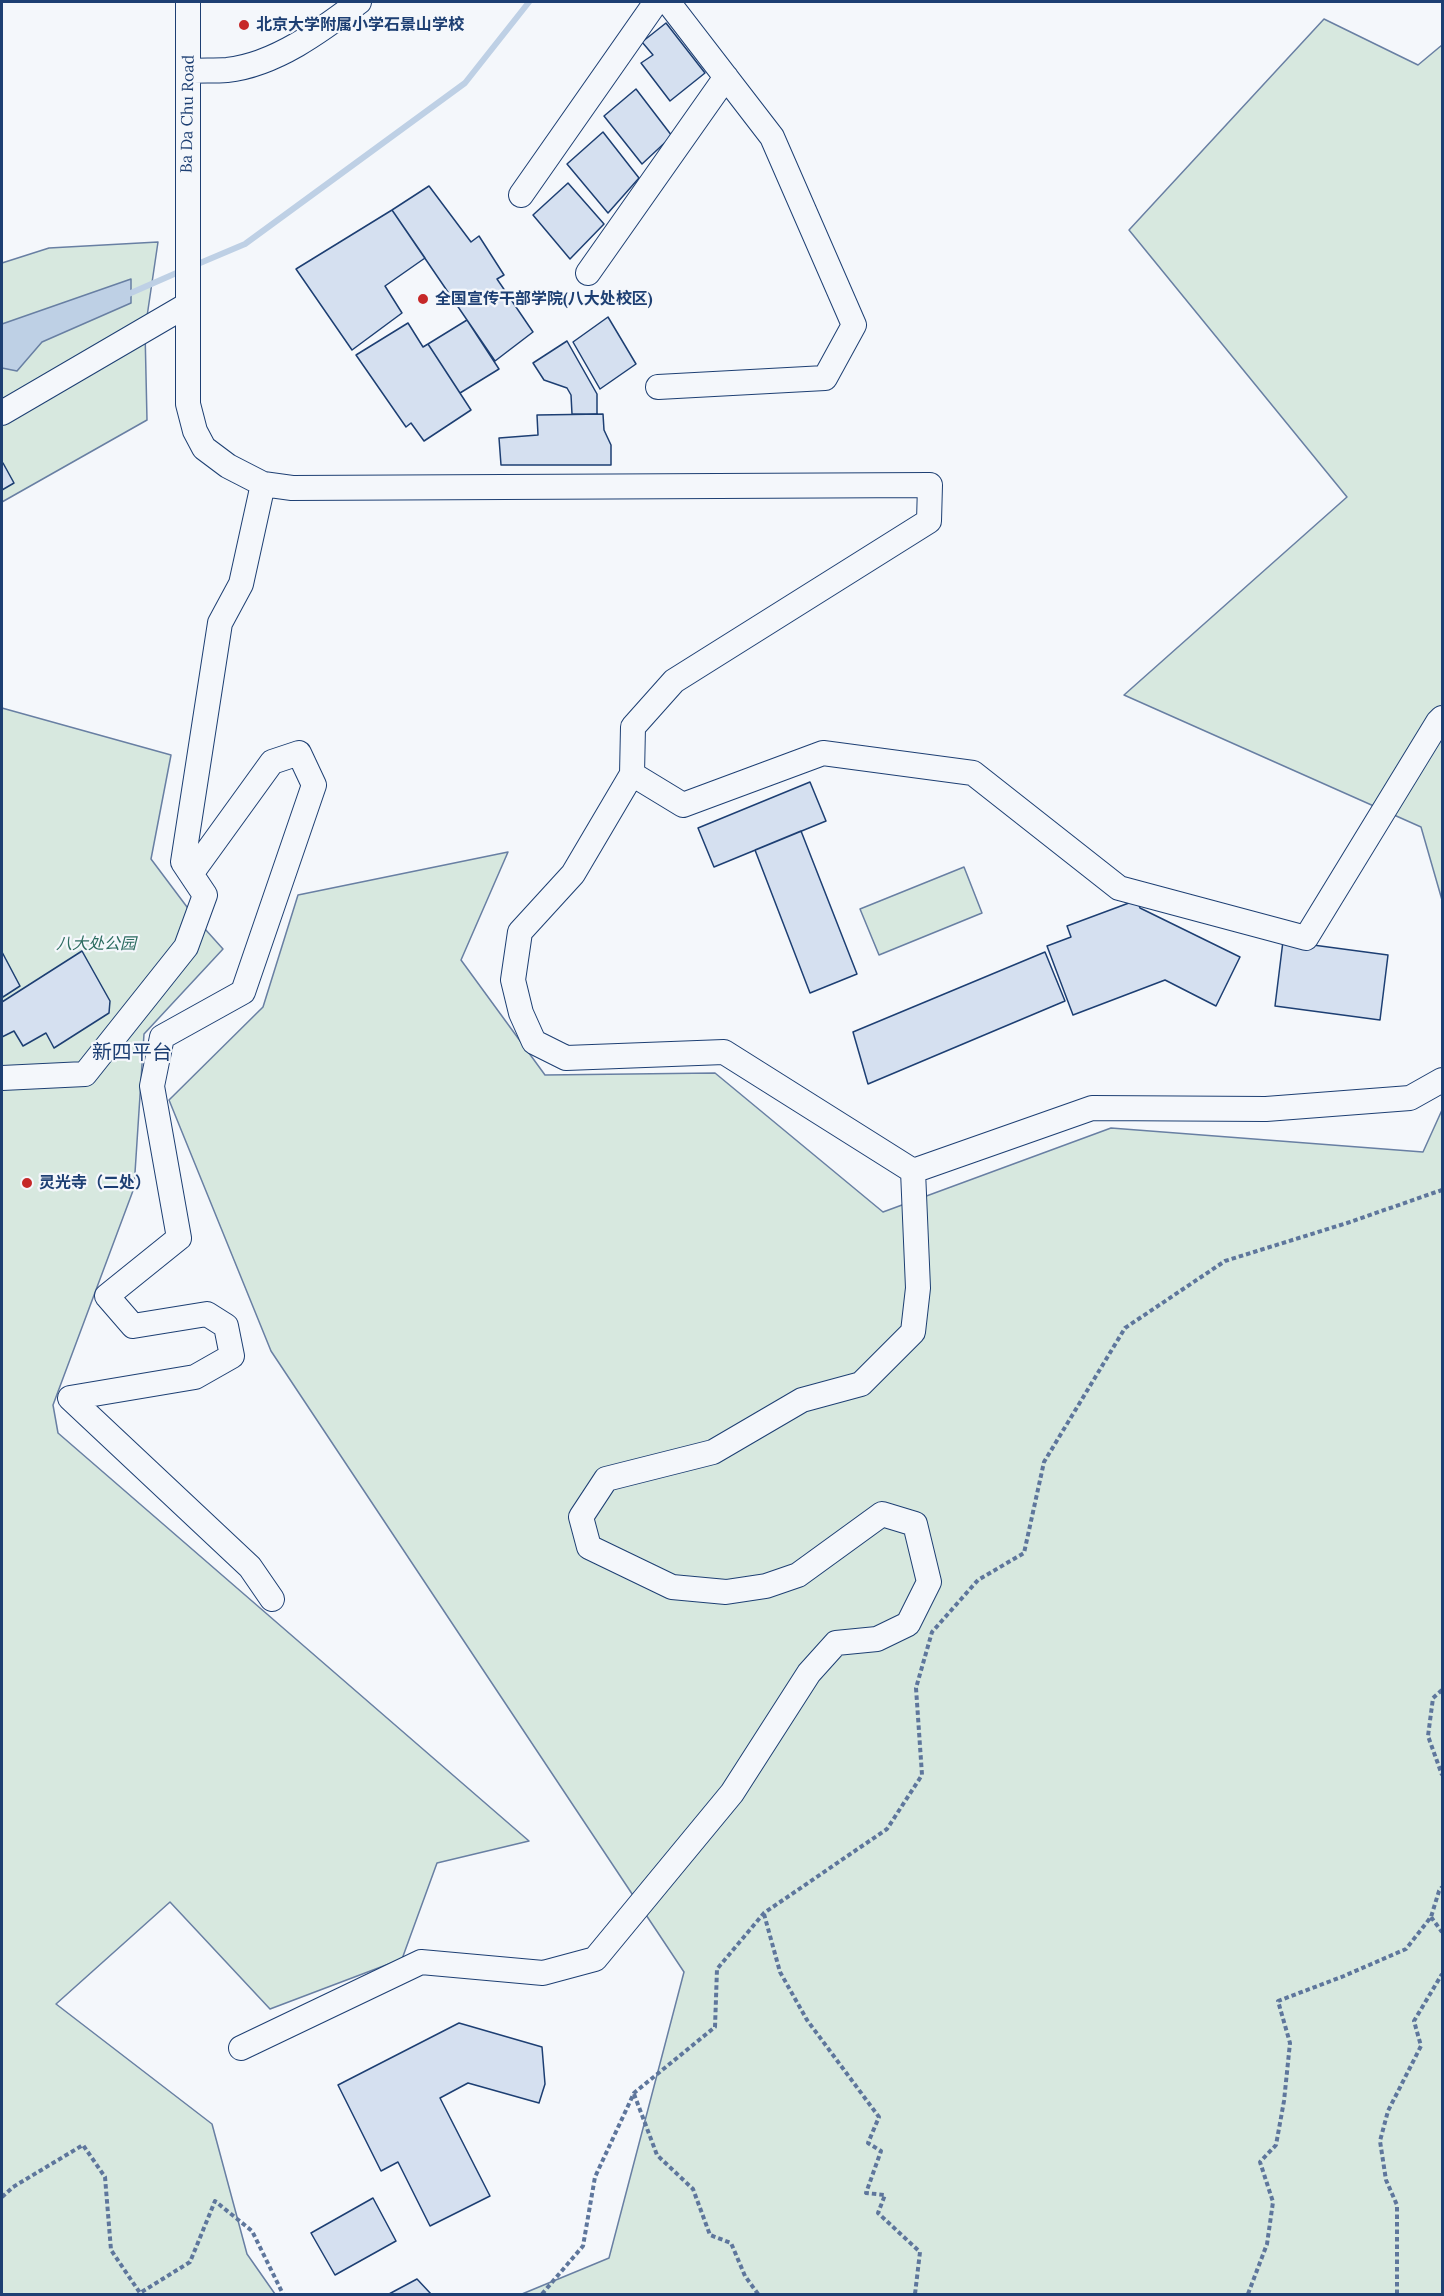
<!DOCTYPE html>
<meta charset="utf-8">
<style>
body{margin:0}
#map{position:relative;width:1444px;height:2296px;overflow:hidden;background:#f4f7fb;font-family:Lora,serif}
canvas{display:block}
.frame{position:absolute;inset:0;border:3px solid #1d3f73;pointer-events:none}
</style>
<div id="map">
<canvas width="1444" height="2296"></canvas>
<div class="frame"></div>
</div>
<script>
const g = document.querySelector('canvas').getContext('2d');
g.lineJoin = 'round';
function fill(path, color) { g.fillStyle = color; g.fill(path, 'evenodd'); }
function strokePath(path, color, width, dash) { g.strokeStyle = color; g.lineWidth = width; g.lineCap = dash ? 'butt' : 'round'; g.setLineDash(dash || []); g.stroke(path); }
function write(font, color, halo, rows, align = 'center') {
  g.font = font + ' Lora,"Noto Sans SC",serif'; g.lineWidth = 4.5; g.setLineDash([]); g.textBaseline = 'middle'; g.strokeStyle = halo; g.fillStyle = color; for (const [text, x, y, turn = 0] of rows) {
    g.save(); g.translate(x, y); g.rotate((+turn || 0) * Math.PI / 180); g.textAlign = isNaN(turn) ? turn : align; if (halo) g.strokeText(text, 0, 0); g.fillText(text, 0, 0); g.restore();
  }
}
const green = new Path2D(`
 M1324,19L1418,65L1442,45V900L1421,827L1124,695L1347,497L1129,230Z
 M158,242L145,330L147,420L2,502V263L49,248Z
 M2,708L171,755L151,859L196,919L223,949L144,1034L134,1188L53,1405L58,1433L529,1841L437,1863L402,1959L270,2009L170,1902L56,2004L212,2124L247,2254L275,2294H2Z
 M508,852L461,960L545,1075L715,1073L883,1212L1111,1128L1423,1152L1442,1110V2294H522L609,2258L684,1972L271,1351L169,1100L263,1007L298,895Z
 M964,867L982,913L879,955L860,909Z`);
const water = new Path2D(`
 M131,279V303L42,342L17,371L2,368V324Z`);
const stream = new Path2D(`
 M193,266L245,244L465,83L529,2
 M124,296L181,271`);
const building = new Path2D(`
 M666,23L705,73L670,101L641,63L653,55L642,42Z
 M636,89L672,136L642,164L604,116Z
 M603,132L639,178L608,213L567,164Z
 M568,183L604,224L570,259L533,215Z
 M429,186L471,242L479,236L504,275L497,279L533,332L495,361L392,210Z
 M392,210L425,258L385,286L402,313L352,350L296,269Z
 M608,317L636,364L600,389L573,342Z
 M467,320L499,369L460,393L428,344Z
 M408,323L423,347L428,344L471,410L424,441L411,423L406,427L356,355Z
 M567,341L597,394V414H572L571,395L567,388L544,380L533,363Z
 M603,414L604,430L611,445V465H501L499,438L538,435L537,415Z
 M3,463L14,483L2,490V464Z
 M810,782L826,821L714,867L698,828Z
 M801,831L857,974L810,993L755,850Z
 M1137,900L1140,908L1240,957L1216,1006L1165,980L1073,1015L1047,946L1071,937L1067,926Z
 M1283,941L1388,955L1380,1020L1275,1006Z
 M82,951L110,1001L109,1013L54,1048L46,1033L23,1046L14,1031L2,1037V1002Z
 M2,952L20,986L3,997L2,995Z
 M1045,952L1065,1001L868,1084L853,1032Z
 M459,2023L542,2047L545,2084L539,2103L468,2083L440,2098L490,2196L430,2226L398,2162L381,2171L338,2085Z
 M373,2198L396,2241L335,2275L311,2233Z
 M417,2279L431,2294H389Z`);
const path = new Path2D(`
 M1442,1690L1433,1698L1428,1736L1442,1775
 M764,1914L780,1972L807,2020L879,2117L868,2143L881,2151L866,2193L885,2195L878,2213L920,2252L915,2294
 M1431,1917L1442,1932
 M634,2094L657,2155L693,2189L710,2235L731,2243L745,2276L758,2294
 M2,2197L13,2187L83,2145L105,2177L111,2250L140,2293L190,2262L215,2201L252,2231L283,2294
 M542,2294L583,2246L595,2177L634,2093L715,2027L717,1969L764,1913L887,1829L922,1775L916,1688L932,1632L978,1580L1024,1553L1044,1462L1125,1328L1225,1261L1347,1223L1442,1190
 M1248,2294L1267,2244L1273,2202L1260,2162L1276,2145L1284,2101L1290,2043L1278,2001L1344,1976L1406,1949L1431,1917L1439,1891L1442,1887
 M1397,2294V2205L1386,2180L1380,2141L1388,2111L1421,2046L1414,2021L1442,1974`);
const minor = new Path2D(`
 M188,2V404L195,431L204,448L228,466L263,484L292,488L930,485L929,521L674,681L633,727L632,774L683,805L823,753L973,773L1119,888L1306,938L1438,722L1442,718
 M189,71C201,70 214,71 227,70C275,65 322,30 359,2
 M521,195L656,2
 M588,273L726,77
 M658,387L825,378L854,325L772,137L668,2
 M2,413L187,305
 M632,774L573,874L520,932L513,980L521,1013L534,1042L566,1058L724,1052L913,1171L1092,1108L1266,1109L1410,1098L1442,1080
 M191,874L272,762L299,753L314,785L243,992L162,1037L152,1086L179,1238L107,1296L133,1326L207,1314L226,1326L232,1356L195,1377L70,1398L250,1567L272,1599
 M2,1078L85,1074L186,947L205,895L183,862L220,623L241,584L263,484
 M241,2048L421,1962L543,1973L595,1959L732,1793L809,1673L836,1643L877,1639L908,1624L929,1582L915,1524L882,1514L798,1575L766,1586L726,1592L672,1587L589,1547L581,1517L606,1479L713,1452L802,1400L861,1384L913,1332L918,1288L913,1171`);
const markers = [
 [244,25,6,"#c62828"],
 [423,299,6,"#c62828"],
 [27,1183,6,"#c62828"]
];
const poiNames = [
 ["北京大学附属小学石景山学校",256,25],
 ["全国宣传干部学院(八大处校区)",435,299],
 ["灵光寺（二处）",39,1183]
];
const streetNames = [
 ["Ba Da Chu Road",188,114,-89]
];
const parkNames = [
 ["八大处公园",96,944]
];
const quarterNames = [
 ["新四平台",132,1053]
];
fill(green, '#d7e8df');
strokePath(green, '#687fa3', 1.5);
fill(water, '#bed0e5');
strokePath(water, '#687fa3', 1.5);
strokePath(stream, '#bed0e5', 6);
fill(building, '#d5e0f0');
strokePath(building, '#1d3f73', 1.5);
strokePath(minor, '#1d3f73', 26);
strokePath(path, '#5e769c', 4, [4.5, 3]);
strokePath(minor, '#f4f7fb', 24);
for (const [x, y, r, color] of markers) { const dot = new Path2D(); dot.arc(x, y, r, 0, 2 * Math.PI); g.fillStyle = color; g.fill(dot); strokePath(dot, '#f4f7fb', 2); }
write('bold 16px', '#1d3f73', '#f4f7fb', poiNames, 'left');
write('16px', '#1d3f73', '#f4f7fb', streetNames);
write('italic 16px', '#2c6c60', '#f4f7fb', parkNames);
write('20px', '#1d3f73', '#f4f7fb', quarterNames);
</script>
